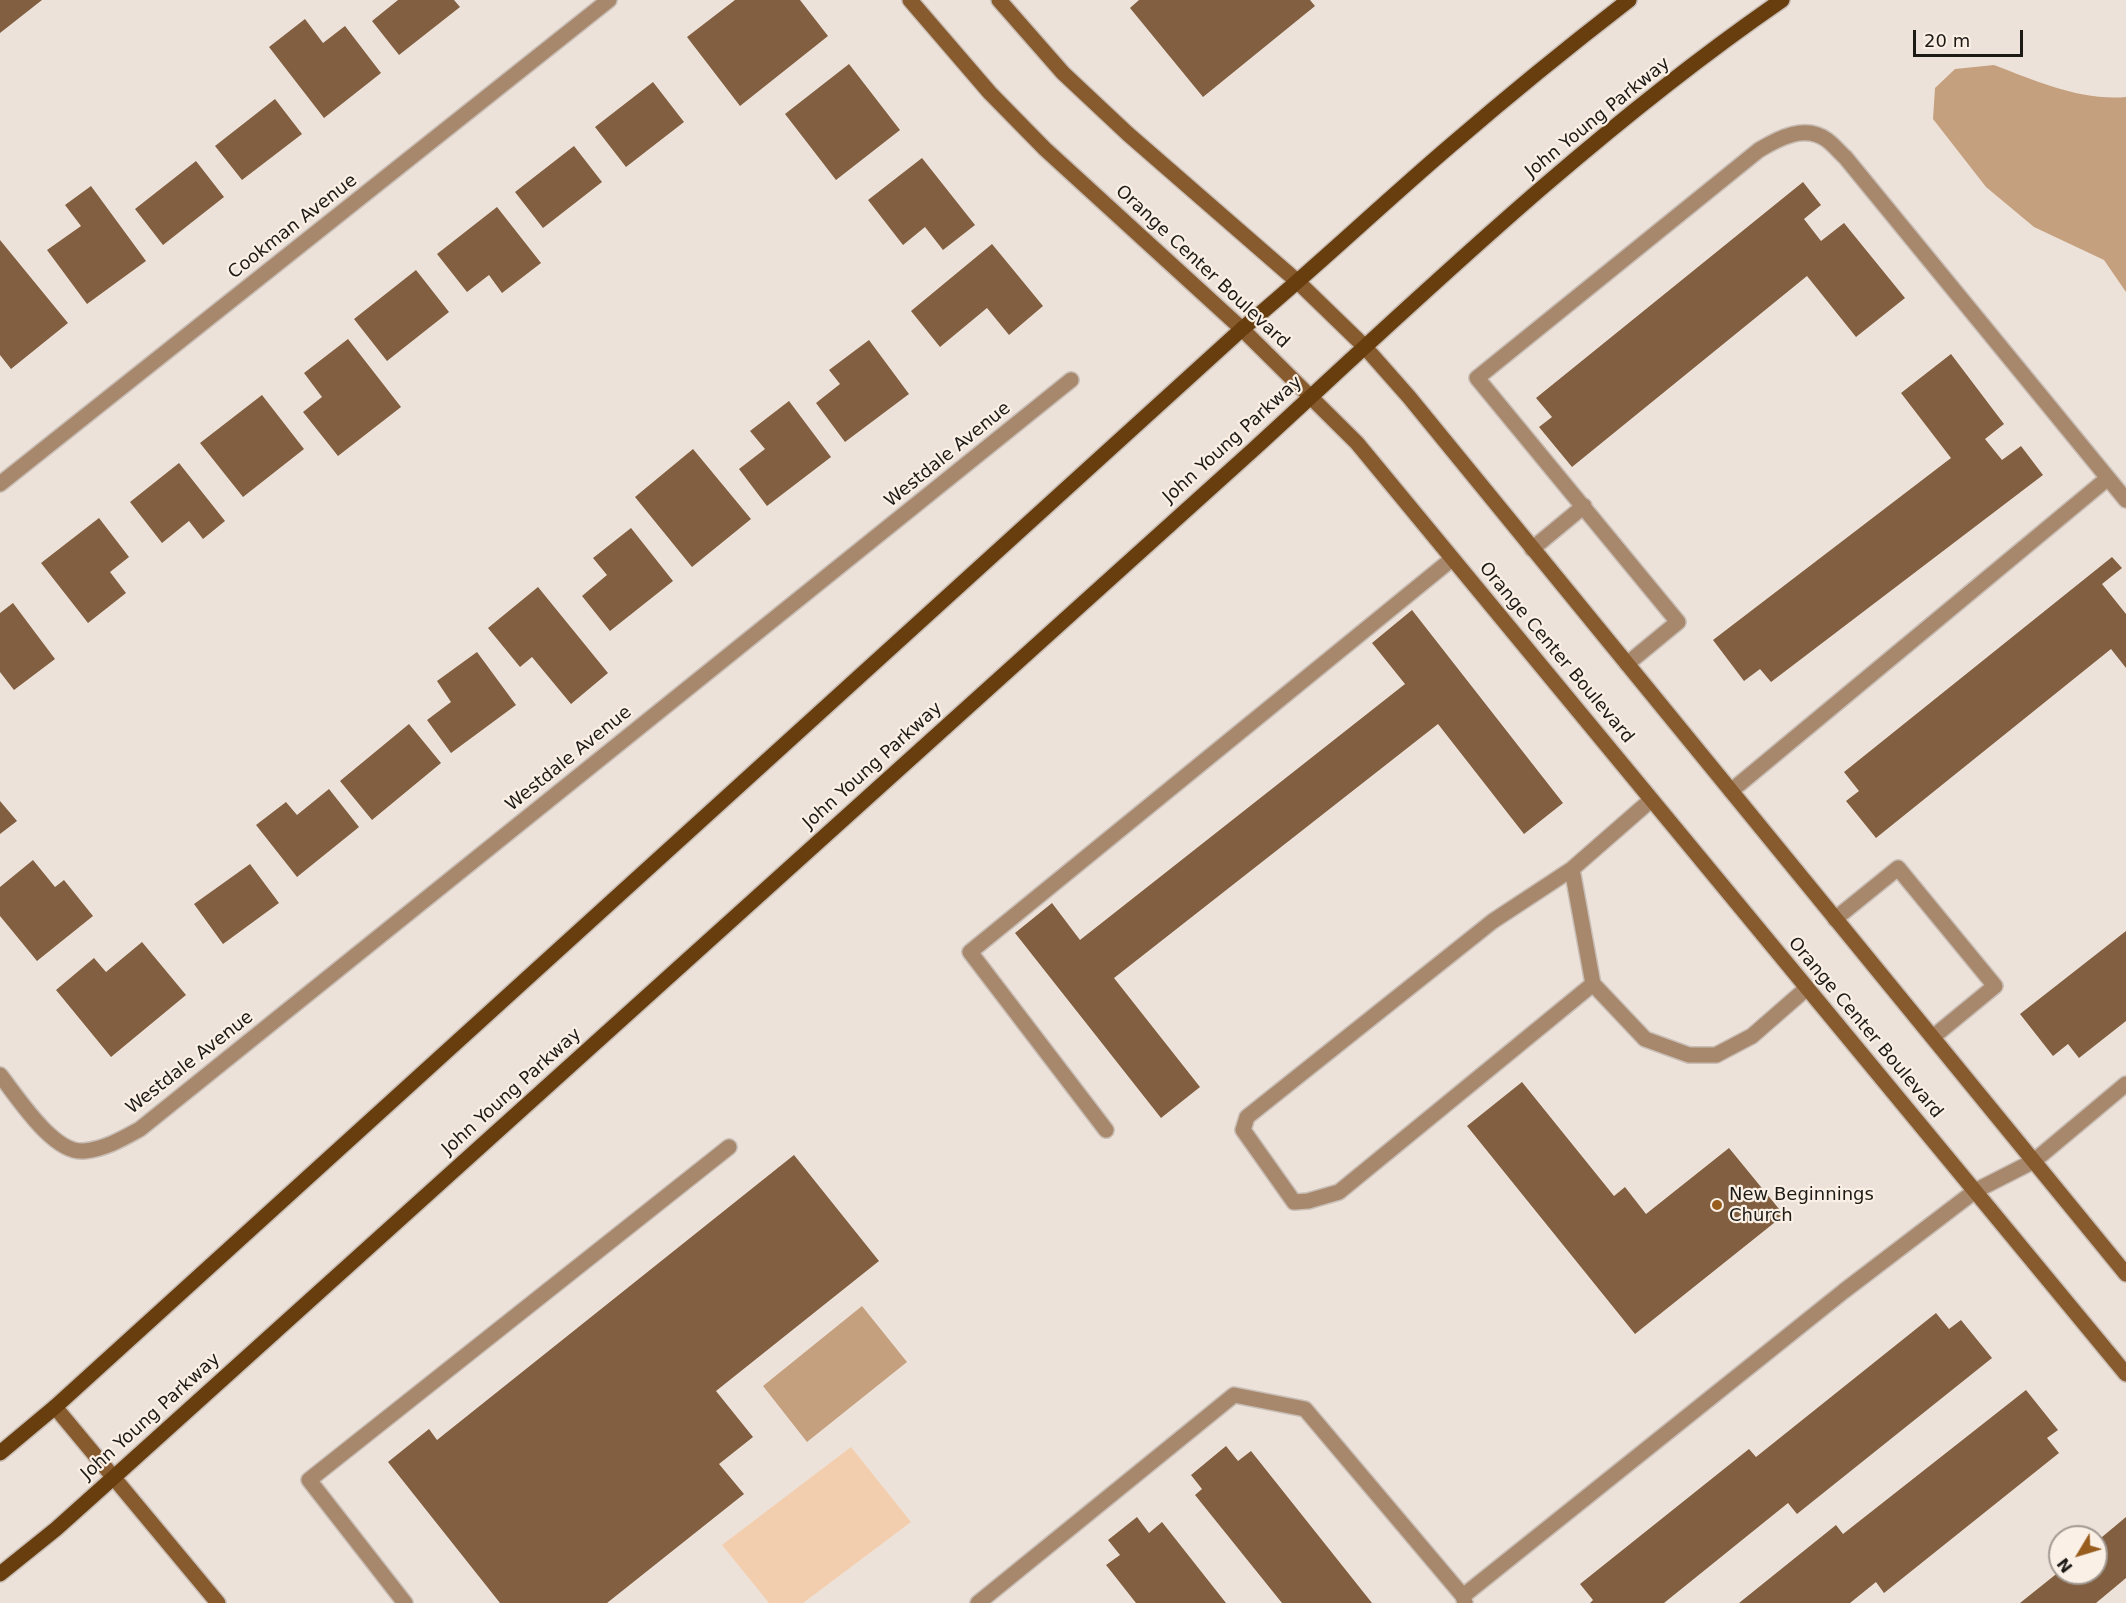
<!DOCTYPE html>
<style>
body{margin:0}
#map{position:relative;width:2126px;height:1603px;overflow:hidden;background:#ede2d9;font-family:"DejaVu Sans",sans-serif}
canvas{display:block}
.north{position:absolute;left:2048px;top:1525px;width:60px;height:60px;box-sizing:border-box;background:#faf0e6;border:2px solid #a29a93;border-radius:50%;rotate:232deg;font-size:16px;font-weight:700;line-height:24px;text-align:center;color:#1d1a16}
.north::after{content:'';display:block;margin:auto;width:21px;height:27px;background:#985d1d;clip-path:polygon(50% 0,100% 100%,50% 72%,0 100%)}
.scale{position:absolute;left:1913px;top:30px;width:110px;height:27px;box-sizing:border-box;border:3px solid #1d1a16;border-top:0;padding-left:8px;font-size:18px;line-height:21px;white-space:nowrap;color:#1d1a16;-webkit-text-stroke:4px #faf0e6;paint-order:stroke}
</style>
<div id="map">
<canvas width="2126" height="1603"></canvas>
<div class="north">N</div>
<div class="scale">20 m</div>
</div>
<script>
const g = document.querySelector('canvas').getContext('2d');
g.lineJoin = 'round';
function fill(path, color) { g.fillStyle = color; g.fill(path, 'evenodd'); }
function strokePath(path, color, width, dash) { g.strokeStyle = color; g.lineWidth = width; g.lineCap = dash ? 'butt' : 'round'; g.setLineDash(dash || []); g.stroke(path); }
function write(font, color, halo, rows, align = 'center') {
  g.font = font + ' "DejaVu Sans",sans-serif'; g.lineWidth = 4.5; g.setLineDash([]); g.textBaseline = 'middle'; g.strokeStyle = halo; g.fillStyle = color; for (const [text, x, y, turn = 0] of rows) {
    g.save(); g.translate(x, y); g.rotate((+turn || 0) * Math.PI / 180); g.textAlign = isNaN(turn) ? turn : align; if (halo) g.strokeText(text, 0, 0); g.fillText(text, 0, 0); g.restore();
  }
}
const green = new Path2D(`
 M851,1447L911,1522L803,1603H769L722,1545Z`);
const water = new Path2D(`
 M1994,65C2036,81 2081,101 2126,97V292L2104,260L2034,227L1986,187L1933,119L1935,88L1955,69Z
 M862,1306L907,1362L807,1442L763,1386Z`);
const building = new Path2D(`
 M0,0H42L0,33Z
 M398,0H454L460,7L399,55L372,21Z
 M735,0H800L828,36L740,106L687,37Z
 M1139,0H1310L1315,6L1203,97L1130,8Z
 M305,19L323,43L345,26L381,73L324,118L269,47Z
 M849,64L900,130L836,180L785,114Z
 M653,82L684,122L626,167L595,127Z
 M275,99L302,134L242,180L215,146Z
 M574,146L602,182L543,228L515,192Z
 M922,158L975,225L943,250L925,227L903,245L868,200Z
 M196,161L224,197L163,245L135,209Z
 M1803,182L1821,205L1804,219L1821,241L1844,223L1905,298L1856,337L1807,276L1572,467L1539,427L1552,417L1536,398Z
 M91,186L146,261L87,304L47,250L81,226L65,205Z
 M497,207L541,263L502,293L489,275L467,292L437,254Z
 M0,240L68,323L11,369L0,355Z
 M992,244L1043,306L1009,335L987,308L940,347L911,311Z
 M416,270L449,312L387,361L354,319Z
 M348,339L401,407L338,456L303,412L322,397L304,373Z
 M869,340L909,394L845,442L816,403L840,384L829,370Z
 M1951,354L2004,424L1985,439L2002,460L2021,446L2043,475L1771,682L1760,669L1744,681L1713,640L1951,458L1901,393Z
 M262,395L304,449L243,497L200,443Z
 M789,401L831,457L767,506L739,469L765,449L750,431Z
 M693,449L751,519L692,567L635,497Z
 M179,463L225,521L203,539L189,521L162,543L130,502Z
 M99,518L129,557L110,572L126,593L88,623L41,563Z
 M631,528L673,581L610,631L582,596L607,575L593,558Z
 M2112,557L2122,568L2102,584L2126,614V668L2111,649L1876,838L1846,801L1859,791L1844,772Z
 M538,587L608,673L571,704L532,657L520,667L488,628Z
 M13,603L55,659L14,690L0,672V613Z
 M1412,610L1563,803L1524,834L1438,724L1114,978L1200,1087L1161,1118L1015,933L1052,903L1080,940L1405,684L1372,643Z
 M477,652L516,705L451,753L427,720L451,702L437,681Z
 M409,724L441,763L372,820L340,781Z
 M329,789L359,827L297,877L256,825L286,802L297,815Z
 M0,801L17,821L0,834Z
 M33,860L55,887L64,880L93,916L37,961L0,916V887Z
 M250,864L279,903L223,944L194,904Z
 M2126,931V1021L2079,1058L2068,1044L2053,1056L2020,1014Z
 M142,942L186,995L111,1057L56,990L94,958L106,972Z
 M1522,1082L1614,1196L1625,1187L1646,1214L1729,1148L1784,1215L1635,1334L1467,1126Z
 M794,1155L879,1261L716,1391L753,1437L719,1464L744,1494L607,1603H500L388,1462L429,1429L437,1440Z
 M1936,1313L1949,1329L1961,1320L1992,1358L1797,1514L1788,1503L1664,1603H1590L1593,1600L1580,1584L1749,1449L1756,1457Z
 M2026,1390L2058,1430L2047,1438L2059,1453L1884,1593L1876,1582L1850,1603H1739L1836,1525L1843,1534Z
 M1226,1446L1238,1461L1251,1451L1372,1603H1282L1195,1495L1202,1489L1191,1475Z
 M1137,1517L1149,1533L1162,1522L1226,1603H1136L1106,1565L1120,1555L1108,1540Z
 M2126,1517V1578L2096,1603H2020L2060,1571V1573H2096V1542Z`);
const lane = new Path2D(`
 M1532,549L1584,506
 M1627,664L1678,622L1477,378L1759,150C1779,138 1805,124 1827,140C1834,145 1839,152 1845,157L2126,500
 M1731,791L2108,478
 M1651,800L1572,869L1493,921L1247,1117L1243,1130L1294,1202L1308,1201L1339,1192L1593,984L1645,1039L1689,1055H1716L1752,1036L1807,988
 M1572,869L1593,984
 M1835,919L1898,868L1995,986L1933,1037
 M1106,1130L970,952L1452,559
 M1463,1596L1844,1291L1975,1191L2034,1161L2126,1084
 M405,1603L309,1480L729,1147
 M978,1603L1234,1395L1305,1409L1463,1596L1465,1603`);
const street = new Path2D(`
 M0,484L609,0
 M0,1075C17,1096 53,1154 84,1151C105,1149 122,1139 140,1129L1071,380`);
const secondary = new Path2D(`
 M910,0L990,93L1045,149L1242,329L1357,443L2126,1374
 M999,0L1063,73L1128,134L1298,282L1364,346L1409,397L2126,1274
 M55,1407L218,1603`);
const primary = new Path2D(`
 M0,1453L55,1407L1242,329C1313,270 1380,206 1450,146C1508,96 1568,47 1629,0
 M0,1574L56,1529L114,1477L1254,449C1424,293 1592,131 1782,0`);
const markers = [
 [1717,1205,6,"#985d1d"]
];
const streetNames = [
 ["John Young Parkway",1598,118,-39],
 ["Cookman Avenue",293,227,-38],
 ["Orange Center Boulevard",1202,267,43],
 ["John Young Parkway",1233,440,-42],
 ["Westdale Avenue",948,455,-39],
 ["Orange Center Boulevard",1556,653,50],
 ["Westdale Avenue",569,759,-39],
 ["John Young Parkway",873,766,-42],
 ["Orange Center Boulevard",1865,1028,50],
 ["Westdale Avenue",190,1063,-38],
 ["John Young Parkway",512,1092,-42],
 ["John Young Parkway",151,1417,-42]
];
const poiNames = [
 ["New Beginnings",1729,1195],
 ["Church",1729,1216]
];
fill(green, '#f3ceae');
fill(water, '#c5a07f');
fill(building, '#815f40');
strokePath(lane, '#c8beb6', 18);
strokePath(street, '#c8beb6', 18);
strokePath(secondary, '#c8beb6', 18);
strokePath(primary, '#c8beb6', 18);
strokePath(lane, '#a8886c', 15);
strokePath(street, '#a8886c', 15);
strokePath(secondary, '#885b2f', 15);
strokePath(primary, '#693e0f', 15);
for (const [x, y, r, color] of markers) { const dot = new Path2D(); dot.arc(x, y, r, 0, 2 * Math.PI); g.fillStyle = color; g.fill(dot); strokePath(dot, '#faf0e6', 2); }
write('18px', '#1d1a16', '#faf0e6', streetNames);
write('18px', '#1d1a16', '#faf0e6', poiNames, 'left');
</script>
